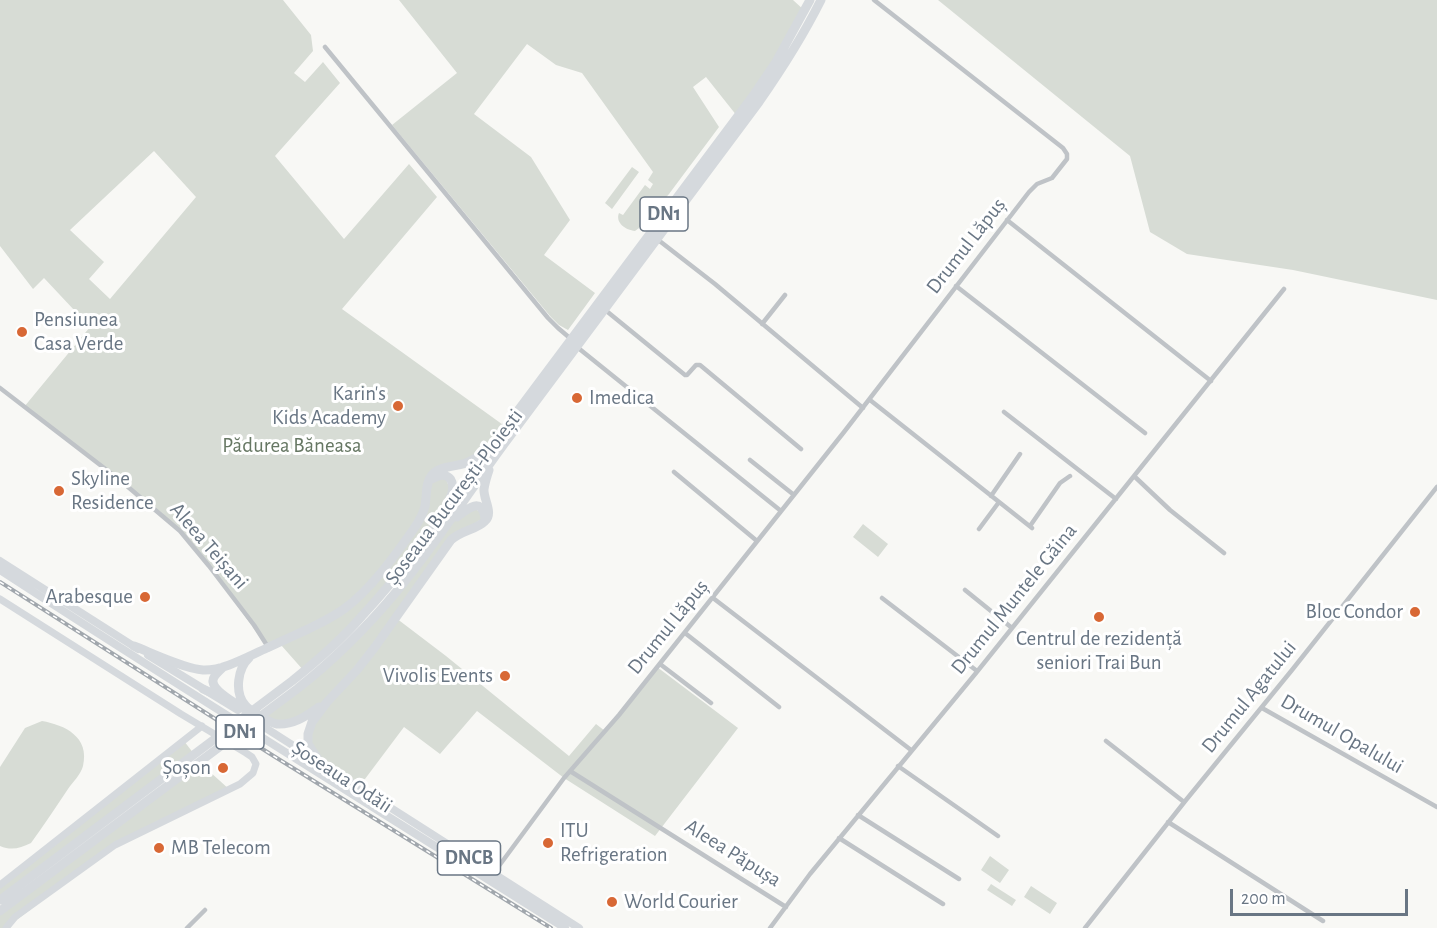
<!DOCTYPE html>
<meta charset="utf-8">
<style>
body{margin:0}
#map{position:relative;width:1437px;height:928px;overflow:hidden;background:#f8f8f5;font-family:"Alegreya Sans",sans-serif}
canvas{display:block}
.scale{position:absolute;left:1230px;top:889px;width:178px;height:27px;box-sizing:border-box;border:3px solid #697684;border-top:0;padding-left:8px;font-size:18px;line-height:21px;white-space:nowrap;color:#697684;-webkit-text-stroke:4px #fff;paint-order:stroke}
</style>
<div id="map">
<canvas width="1437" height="928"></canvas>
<div class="scale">200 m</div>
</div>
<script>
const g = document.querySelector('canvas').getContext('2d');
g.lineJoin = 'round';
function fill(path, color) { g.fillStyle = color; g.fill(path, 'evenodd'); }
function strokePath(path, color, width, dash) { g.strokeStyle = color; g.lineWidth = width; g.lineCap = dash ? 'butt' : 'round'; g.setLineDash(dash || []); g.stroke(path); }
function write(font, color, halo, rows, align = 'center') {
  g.font = font + ' "Alegreya Sans",sans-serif'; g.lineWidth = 6; g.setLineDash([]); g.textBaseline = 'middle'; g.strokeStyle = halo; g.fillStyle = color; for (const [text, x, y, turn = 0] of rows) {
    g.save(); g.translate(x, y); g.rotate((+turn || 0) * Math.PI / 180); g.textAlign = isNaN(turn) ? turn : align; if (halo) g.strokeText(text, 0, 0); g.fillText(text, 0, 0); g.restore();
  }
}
const green = new Path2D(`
 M0,0H283L311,35L313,51L294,73L305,82L323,62L340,83L275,156L344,239L409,164L437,197L342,309L506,427L488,452L441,469L445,476L452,495L390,585L304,671L281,645L269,650L209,566L167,518L24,407L90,327L44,278L33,289L0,246ZM154,151L196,197L110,299L89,279L104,262L70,230Z
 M399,0H793L805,11L737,116L706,77L693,87L719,127L669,194L639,228L635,231C626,230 615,223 619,213L623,215L645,185L650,189L653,184L648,180L653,172L582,73L556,65L527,44L474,114L531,157L570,220L544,255L595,293L568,330L559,325L550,316L392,125L457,73Z
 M938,0H1437V300L1293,270L1187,254L1150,232L1130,156Z
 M632,167L639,172L612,209L605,203Z
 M471,506L486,516L463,531L396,618L446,656L569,756L596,724L605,731L657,667L738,728L655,836L564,778L477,711L440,754L404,727L359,787L319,761L308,740L325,704L290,723L261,717L338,655L448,524Z
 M863,524L888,544L878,557L853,537Z
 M42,721C65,725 90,737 83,766C81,774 73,782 68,789C56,807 44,825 31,843C20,848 12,851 0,846V767L25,728Z
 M184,741L194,754L0,900V885Z
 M199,762L230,790L115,845L6,928H0V911Z
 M990,856L1009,870L1000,883L981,870Z
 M991,884L1016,900L1012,906L987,890Z
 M1031,886L1057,903L1050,914L1024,897Z`);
const street = new Path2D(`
 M325,47L548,318L558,328L571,339
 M1007,220L1211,381
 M657,239L715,284L863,408
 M956,286L1145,433
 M604,309L685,375H687L696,365H700L801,449
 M762,324L785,295
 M577,347L781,511
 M0,388L121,481L180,531L209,566L254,625L268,647
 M870,400L1032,528
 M1004,412L1116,499
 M750,460L794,495
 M674,472L757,541
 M1134,476L1170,510L1224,553
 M991,496L1020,454
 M1030,526L1060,483L1070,476
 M979,529L999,502
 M965,590L1012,628
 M713,598L911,750
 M882,598L977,671
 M685,633L779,707
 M660,664L711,703
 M1262,708L1437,807
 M1106,741L1184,802
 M898,766L998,836
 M570,771L786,907
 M858,815L959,879
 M1168,822L1323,921
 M839,838L943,904
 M493,874L564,778L619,715L844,432L1029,192L1037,184L1052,178L1067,159V154L1063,148L874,0
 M187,928L205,910
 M770,928L810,874L976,673L1284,289
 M1085,928L1186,800L1292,670L1437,487`);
const secondary = new Path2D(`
 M0,599L181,714L246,753L252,757L256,764L253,773L240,784L115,845L15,917L6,928
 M0,885L202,726`);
const primary = new Path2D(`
 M0,561L138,649
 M0,570C187,692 377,809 565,928
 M148,655L238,710
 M250,718L579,928`);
const highway = new Path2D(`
 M432,479C450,468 458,484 449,500
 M457,517C467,509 482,496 485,518
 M134,646C152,653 185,669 203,670C223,671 249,656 267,648C293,635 320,626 344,609C370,590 394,557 413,530C418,523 423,515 425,506C427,496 425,483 432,475C439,466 455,467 466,463C473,460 479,456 486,453
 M249,658C238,668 234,692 245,705C248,709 255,713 260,716C265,719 270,723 277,724C294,725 306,716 319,707
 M223,667C220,671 212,676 213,682C214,692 238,705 246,710
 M203,689L221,697
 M319,761L308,744V734L312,722L327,702L357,670L375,647L451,540C462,530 476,530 485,521C494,513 483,499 484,489C485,482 487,476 489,470
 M0,900L292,681C317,661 341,640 362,616C417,557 460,489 508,424C589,314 671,205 753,96L776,62L810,0
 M0,911L297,689C334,660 367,627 397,591C436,544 468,493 504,444C589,330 674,216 759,102C782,69 803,36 821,0`);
const rail = new Path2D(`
 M0,582L272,755L551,928`);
const markers = [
 [22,332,6,"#d86835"],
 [577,398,6,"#d86835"],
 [398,406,6,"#d86835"],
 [59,491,6,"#d86835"],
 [145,597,6,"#d86835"],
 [1415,612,6,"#d86835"],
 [1099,617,6,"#d86835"],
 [505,676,6,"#d86835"],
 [223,768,6,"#d86835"],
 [548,843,6,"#d86835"],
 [159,848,6,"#d86835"],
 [612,902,6,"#d86835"]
];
const shields = [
 [664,214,48],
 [240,732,48],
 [469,858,63]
];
const shieldNames = [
 ["DN1",664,214],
 ["DN1",240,732],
 ["DNCB",469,858]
];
const streetNames = [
 ["Drumul Lăpuș",966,246,-52],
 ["Șoseaua București-Ploiești",454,497,-53],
 ["Aleea Teișani",209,546,49],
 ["Drumul Muntele Găina",1014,599,-51],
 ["Drumul Lăpuș",668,627,-51],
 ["Drumul Agatului",1249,697,-51],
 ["Drumul Opalului",1342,734,30],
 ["Șoseaua Odăii",342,777,33],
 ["Aleea Păpușa",733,853,32]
];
const poiNames = [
 ["Pensiunea",34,320],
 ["Casa Verde",34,344],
 ["Karin's",386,394,"right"],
 ["Kids Academy",386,418,"right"],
 ["Imedica",589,398],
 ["Skyline",71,479],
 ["Residence",71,503],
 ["Arabesque",133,597,"right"],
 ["Bloc Condor",1403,612,"right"],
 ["Centrul de rezidență",1099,639,"center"],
 ["seniori Trai Bun",1099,663,"center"],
 ["Vivolis Events",493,676,"right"],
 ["Șoșon",211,768,"right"],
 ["ITU",560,831],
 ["Refrigeration",560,855],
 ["MB Telecom",171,848],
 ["World Courier",624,902]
];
const parkNames = [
 ["Pădurea Băneasa",292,446]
];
fill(green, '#d7dcd5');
strokePath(street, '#bfc3c7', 4.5);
strokePath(secondary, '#d5d9dd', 7);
strokePath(primary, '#d5d9dd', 8);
strokePath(highway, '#d5d9dd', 9);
strokePath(rail, '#a1a7ad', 4);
strokePath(rail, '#fff', 1.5, [4.5]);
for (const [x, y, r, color] of markers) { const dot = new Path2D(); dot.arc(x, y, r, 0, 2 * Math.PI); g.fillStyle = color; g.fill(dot); strokePath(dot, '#fff', 2); }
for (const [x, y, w] of shields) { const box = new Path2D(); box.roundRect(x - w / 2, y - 17, w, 34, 4.5); g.fillStyle = '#fff'; g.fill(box); strokePath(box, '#697684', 1.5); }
write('bold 20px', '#697684', null, shieldNames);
write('21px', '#697684', '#fff', streetNames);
write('21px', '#697684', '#fff', poiNames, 'left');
write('21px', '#667763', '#fff', parkNames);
</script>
